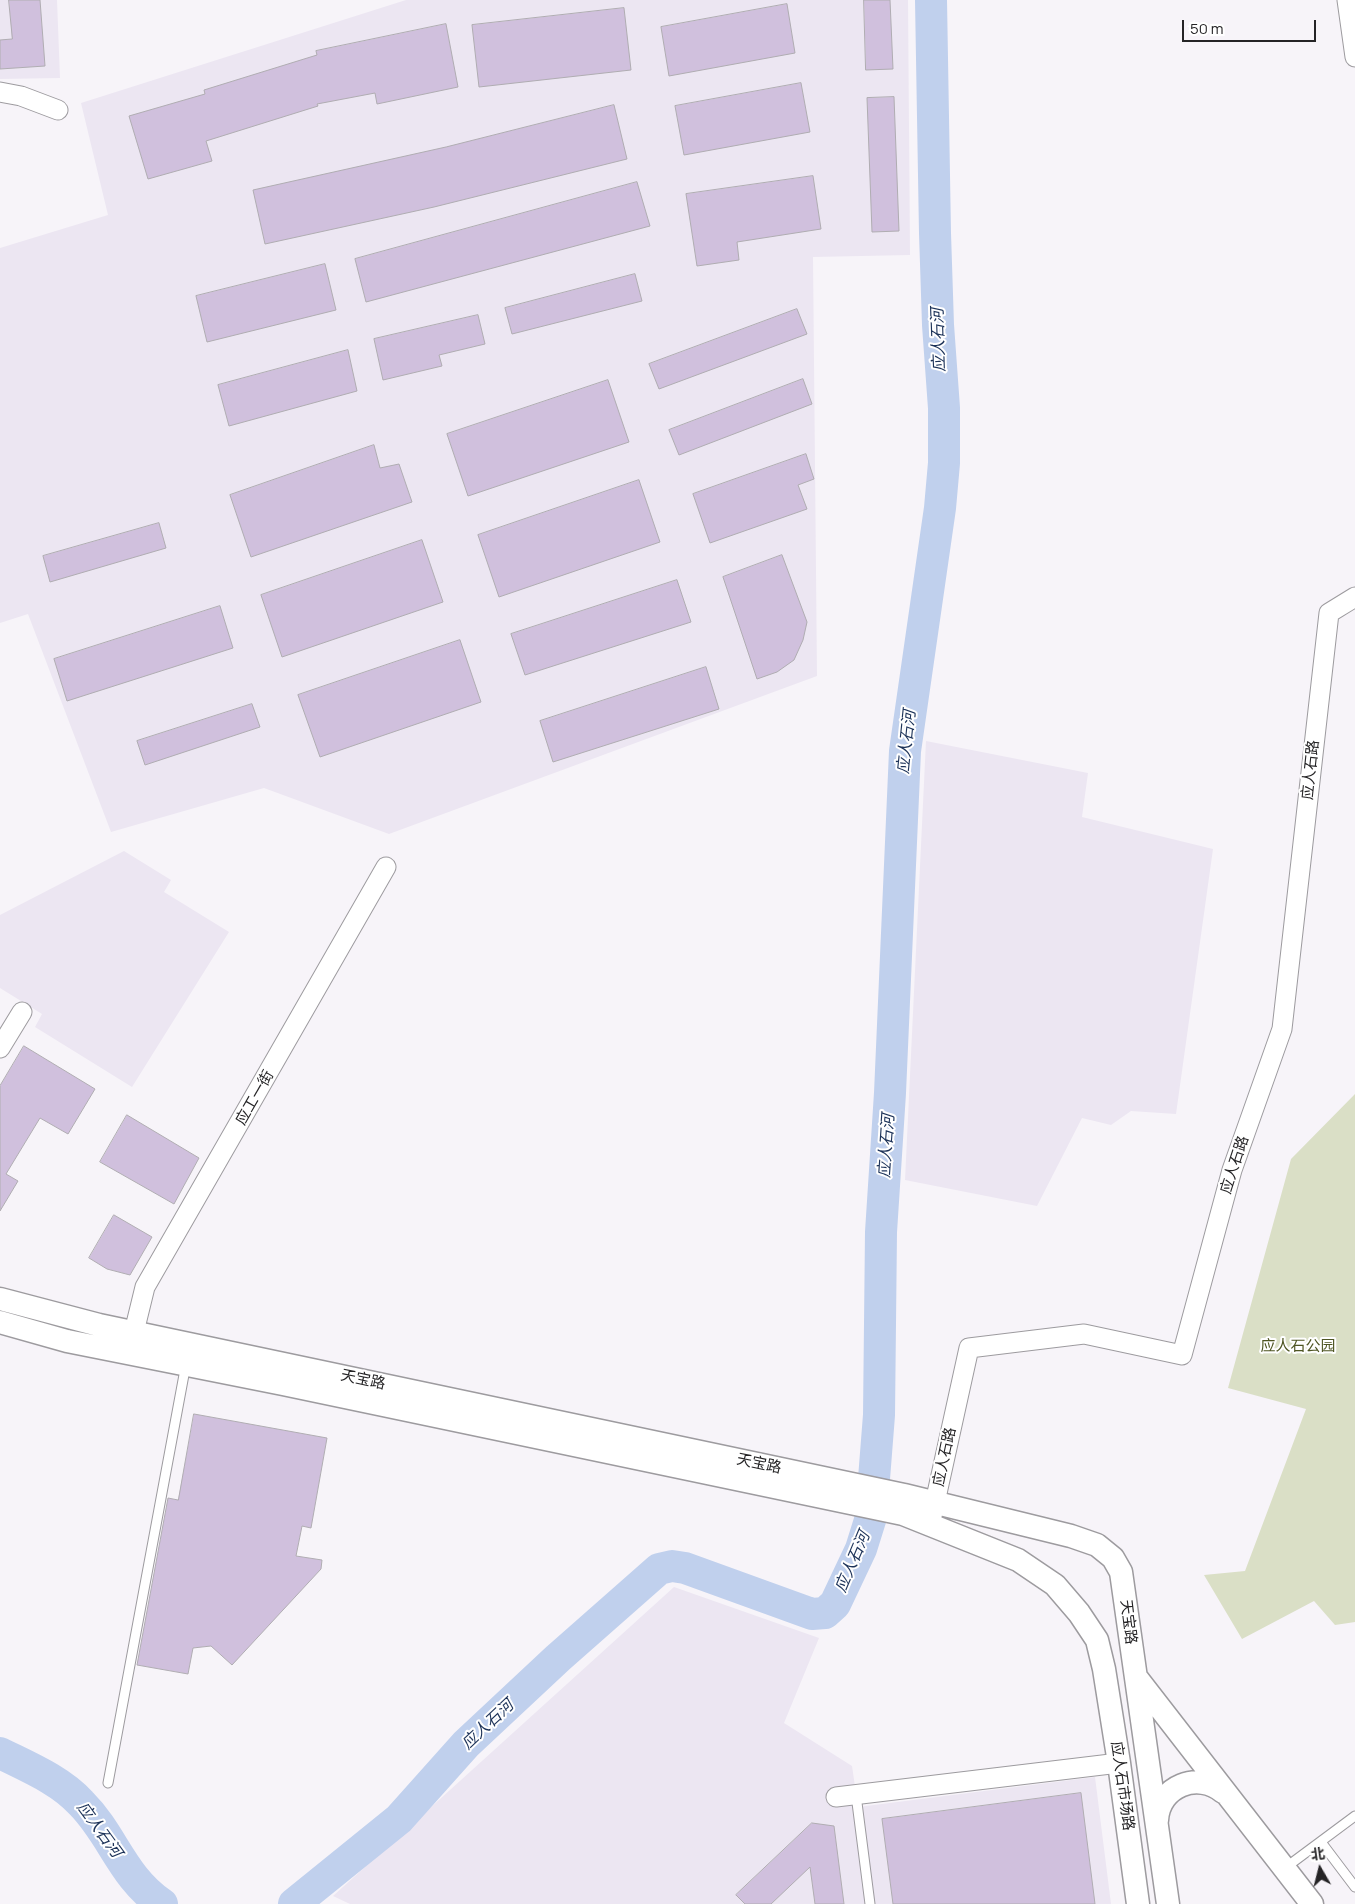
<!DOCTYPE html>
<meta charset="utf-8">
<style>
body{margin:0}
#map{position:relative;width:1355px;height:1904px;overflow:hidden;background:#f7f4f9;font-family:Manrope,"Noto Sans SC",sans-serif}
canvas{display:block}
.north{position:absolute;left:1295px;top:1844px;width:50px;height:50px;-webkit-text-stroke:4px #fff;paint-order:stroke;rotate:352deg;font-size:14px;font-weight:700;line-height:20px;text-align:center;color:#252426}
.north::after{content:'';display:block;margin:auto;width:18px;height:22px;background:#252426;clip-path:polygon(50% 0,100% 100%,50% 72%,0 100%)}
.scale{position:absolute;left:1182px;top:20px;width:134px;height:22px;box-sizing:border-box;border:2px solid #252426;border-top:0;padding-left:6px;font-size:15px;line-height:18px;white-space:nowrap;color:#252426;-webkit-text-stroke:4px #fff;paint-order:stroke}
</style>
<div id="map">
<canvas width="1355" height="1904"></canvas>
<div class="north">北</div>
<div class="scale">50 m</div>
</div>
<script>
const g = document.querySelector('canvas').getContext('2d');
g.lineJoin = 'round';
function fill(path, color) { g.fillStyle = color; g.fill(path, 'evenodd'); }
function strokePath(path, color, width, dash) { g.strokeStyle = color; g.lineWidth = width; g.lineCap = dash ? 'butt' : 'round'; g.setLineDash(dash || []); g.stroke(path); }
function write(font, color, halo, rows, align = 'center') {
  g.font = font + ' Manrope,"Noto Sans SC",sans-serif'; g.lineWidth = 4; g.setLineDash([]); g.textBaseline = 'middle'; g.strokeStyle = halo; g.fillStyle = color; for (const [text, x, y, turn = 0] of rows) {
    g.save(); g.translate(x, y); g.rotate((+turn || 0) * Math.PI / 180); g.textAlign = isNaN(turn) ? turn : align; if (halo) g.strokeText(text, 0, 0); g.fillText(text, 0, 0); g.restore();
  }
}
const built = new Path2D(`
 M0,0H57L60,78L0,79Z
 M406,0H908L910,255L813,257L817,676L389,834L264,788L111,832L28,614L0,623V248L108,215L81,103Z
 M926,741L1088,773L1082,817L1213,849L1176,1114L1131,1111L1111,1125L1082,1118L1037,1206L905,1180Z
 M124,851L171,880L164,892L229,932L132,1087L35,1027L42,1014L0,988V915Z
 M674,1587L819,1638L784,1723L852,1766L858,1807L1095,1777L1111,1904H350L333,1896Z`);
const green = new Path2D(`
 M1355,1094V1622L1335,1625L1314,1601L1242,1639L1204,1575L1245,1571L1306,1409L1228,1388L1291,1159Z`);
const river = new Path2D(`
 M0,1753C28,1767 60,1780 81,1803C113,1835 122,1877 162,1904
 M294,1904L399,1819L466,1744L558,1658L659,1569L672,1566L685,1568L812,1614L825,1613L835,1604L861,1549L871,1517L879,1415L881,1232L890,1093L905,751L940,508L944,463V408L938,325L935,233L931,0`);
const building = new Path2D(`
 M9,0H40L45,66L0,69V40L12,39Z
 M864,0H890L893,69L866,70Z
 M787,4L795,53L669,76L661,27Z
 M624,8L631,70L479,87L472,25Z
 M446,24L458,87L377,104L375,93L317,104L318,106L206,141L212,161L148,179L129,116L205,94L204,90L317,55L316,51Z
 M801,83L810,132L684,155L675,106Z
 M894,97L899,231L872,232L867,98Z
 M614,105L627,159L434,207L265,244L253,190L446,147Z
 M813,176L821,229L737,242L739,260L697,266L686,194Z
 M637,182L650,226L366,302L355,259Z
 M325,264L336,310L207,342L196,296Z
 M635,274L642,301L512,334L505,308Z
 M797,309L807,334L659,389L649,364Z
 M478,315L485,344L439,355L442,366L383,380L374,339Z
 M348,350L357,391L229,426L218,385Z
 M803,379L812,404L679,455L669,430Z
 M608,380L629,442L468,496L447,434Z
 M374,445L380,468L399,464L412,502L251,557L230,495Z
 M806,454L814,479L798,485L807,509L710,543L693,494Z
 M639,480L660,542L499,597L478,535Z
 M159,523L166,548L50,582L43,556Z
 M422,540L443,602L282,657L261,595Z
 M782,555L807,622L803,640L794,660L777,672L757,679L723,577Z
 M677,580L691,622L525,675L511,634Z
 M220,606L233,648L67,701L54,659Z
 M460,640L481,702L320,757L298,695Z
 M706,667L719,709L553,762L540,721Z
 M252,704L260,727L145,765L137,741Z
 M24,1046L95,1089L68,1134L40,1118L6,1174L18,1181L0,1211V1086Z
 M127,1115L199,1158L174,1204L100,1162Z
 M114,1215L152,1237L130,1275L107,1269L89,1258Z
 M194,1414L327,1438L311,1528L302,1526L296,1556L322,1560L321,1569L232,1665L211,1646L193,1648L188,1674L137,1665L168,1498L178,1500Z
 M1081,1793L1095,1904H893L882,1819Z
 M812,1823L834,1826L844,1904H815L810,1867L771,1904H745L736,1895Z`);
const service = new Path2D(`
 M108,1783L186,1364
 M856,1795L870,1904
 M1321,1842L1355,1887
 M1285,1868L1355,1816`);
const minor = new Path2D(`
 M1347,0L1355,57
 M0,92L21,96L58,110
 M0,1048L22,1012
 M134,1332L145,1287L386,867
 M932,1516L969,1348L1084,1334L1182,1355L1232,1170L1282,1029L1329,613L1355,597
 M836,1797L1119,1763`);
const tertiary = new Path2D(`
 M0,1299L99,1325L904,1495L1071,1536L1097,1545L1113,1558L1121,1572L1168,1904
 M0,1322L67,1341L283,1384L903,1514L1018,1560L1055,1585L1079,1613L1097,1640L1104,1669L1119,1763L1138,1904
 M1136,1677L1312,1904
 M1157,1820C1159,1786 1198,1771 1223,1792`);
const streetNames = [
 ["应人石路",1311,770,-84],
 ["应工一街",255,1098,-60],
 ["应人石路",1235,1165,-72],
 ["天宝路",363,1380,12],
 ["应人石路",945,1457,-78],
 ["天宝路",759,1464,12],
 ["天宝路",1128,1622,83],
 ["应人石市场路",1122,1786,82]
];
const parkNames = [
 ["应人石公园",1298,1347]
];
const waterNames = [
 ["应人石河",939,340,-92],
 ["应人石河",907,742,-84],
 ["应人石河",887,1146,-86],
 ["应人石河",853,1562,-67],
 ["应人石河",488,1725,-43],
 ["应人石河",99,1830,54]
];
fill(built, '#ece6f2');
fill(green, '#dadfc6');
strokePath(river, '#c0d0ed', 32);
fill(building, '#d0c0dd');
strokePath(building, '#b0adb2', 1);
strokePath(service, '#9d9b9f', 11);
strokePath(minor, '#9d9b9f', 21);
strokePath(tertiary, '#9d9b9f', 25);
strokePath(service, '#fff', 9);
strokePath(minor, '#fff', 19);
strokePath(tertiary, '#fff', 22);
write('15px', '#252426', '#fff', streetNames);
write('15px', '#4e5522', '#fff', parkNames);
write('italic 16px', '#1c3258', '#fff', waterNames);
</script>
